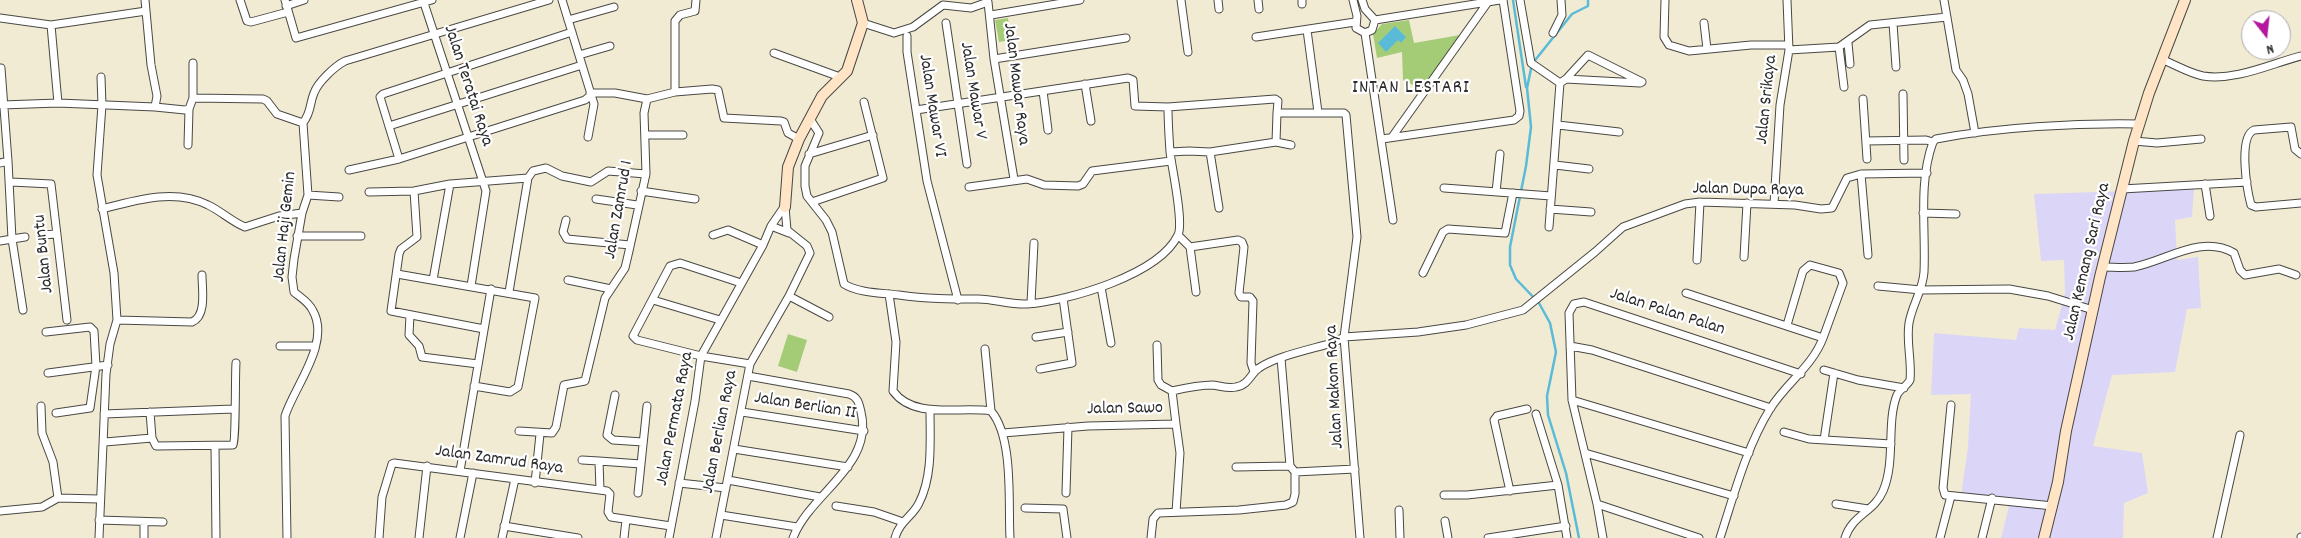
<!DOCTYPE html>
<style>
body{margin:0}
#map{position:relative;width:2301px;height:538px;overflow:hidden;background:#f2ebd4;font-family:Dekko,sans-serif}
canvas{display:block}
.north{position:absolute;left:2241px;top:10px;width:50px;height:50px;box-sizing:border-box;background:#fff;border:1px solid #aaa;border-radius:50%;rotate:164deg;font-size:14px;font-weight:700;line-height:20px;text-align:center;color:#2b2b2b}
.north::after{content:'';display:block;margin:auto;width:18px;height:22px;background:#b5179e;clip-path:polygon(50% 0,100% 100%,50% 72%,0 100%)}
</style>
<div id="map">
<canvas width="2301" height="538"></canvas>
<div class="north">N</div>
</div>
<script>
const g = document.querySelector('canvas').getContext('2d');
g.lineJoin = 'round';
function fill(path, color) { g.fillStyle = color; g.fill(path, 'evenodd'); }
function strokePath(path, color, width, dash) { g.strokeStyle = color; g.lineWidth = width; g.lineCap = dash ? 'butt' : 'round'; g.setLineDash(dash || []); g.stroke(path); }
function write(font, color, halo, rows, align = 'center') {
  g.font = font + ' Dekko,sans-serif'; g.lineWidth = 4.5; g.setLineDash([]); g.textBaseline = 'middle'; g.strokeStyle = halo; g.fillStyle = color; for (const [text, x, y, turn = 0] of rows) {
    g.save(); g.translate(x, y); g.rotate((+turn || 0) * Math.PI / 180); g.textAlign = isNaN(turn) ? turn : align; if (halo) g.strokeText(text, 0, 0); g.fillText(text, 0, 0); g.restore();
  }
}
const built = new Path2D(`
 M2194,189L2192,217L2175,220L2177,260L2198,257L2201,308L2187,309L2175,372L2112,375L2093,446L2142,453L2148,493L2124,503L2123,538H2001L2010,502L1961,496L1968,447L1971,394L1931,395L1934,333L2016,340L2019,328L2055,330L2065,294L2064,260L2041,261L2034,194Z`);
const green = new Path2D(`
 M1008,18L1011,40L999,42L995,20Z
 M1409,20L1414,43L1460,35L1423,90L1403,80L1402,52L1377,58L1373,34L1382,24Z
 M788,334L807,340L797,372L778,366Z`);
const water = new Path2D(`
 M1395,26L1406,37L1401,43L1398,40L1386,52L1378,43Z`);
const stream = new Path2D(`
 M1513,0L1526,87
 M1579,538L1566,473L1548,415L1547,396L1556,352L1550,323L1539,303L1516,279L1510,265V247L1526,166L1531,127L1527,88L1532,64L1572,14L1588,6V0`);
const street = new Path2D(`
 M240,0L247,21L251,22L288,12
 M285,0L296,38L432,0
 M423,0L486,191L471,286
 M562,0L594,104L588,137
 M1181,0L1188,52
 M1218,0L1219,9
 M1258,0L1259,9
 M1302,0V4
 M1353,0L1357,16L1356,28L1365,33L1372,30L1375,20L1365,9L1362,0
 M1520,0L1531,63L1560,83
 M1665,0L1664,37L1669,45L1689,51L1751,45H1788
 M1944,0L1956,70L1963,80L1968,94L1975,133
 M286,6L304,0
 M991,15L1080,0
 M0,18L51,25L146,11
 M568,20L614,7
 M1375,20L1500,0
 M863,23L894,33L913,27L943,5L971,8L988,2L994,59L1014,179
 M946,23L967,164
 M1704,23L1707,49
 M1893,23L1896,67
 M51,25L58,103L155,107L157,96L151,65L145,0
 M1307,30L1318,112
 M572,32L383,94L380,97L399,159L585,100L591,95
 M1365,33L1393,220
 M1553,33L1562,15L1561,0
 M907,36V52L927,181L958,300
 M1256,37L1355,22
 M1848,43L1850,64
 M1839,47L1844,87
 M1789,50L1839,47L1870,25L1947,17
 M774,53L840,77
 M579,55L610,46
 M994,59L1126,38
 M2163,60C2176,65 2189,73 2203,76C2236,81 2270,64 2301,56
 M1,68L8,161
 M1566,79L1640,83L1642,82
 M1560,83L1566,79L1588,55L1642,82
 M1085,84L1091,121
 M1043,91L1048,130
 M675,92V21L680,15L695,11L696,0
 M590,93H615L647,99
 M1903,94L1904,160
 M193,98L263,99L267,101L277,114L303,123
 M1863,99L1867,159
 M2,105L58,103
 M155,107L185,110L189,109L193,98V63
 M916,110L1128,78L1133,80L1135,106L1168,107L1275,99L1278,101L1277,113
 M810,119L819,133L805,166V186L807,196L826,220L832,232L844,284C858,293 883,293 899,295C926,299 951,299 978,299C994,299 1011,305 1027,304C1068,301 1159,275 1178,235C1184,222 1172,169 1170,152C1169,137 1168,122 1168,107
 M1558,125L1619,132
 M389,126L582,65
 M645,135H683
 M1392,137L1488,2
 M1382,139L1514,120L1519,116L1520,111L1503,0
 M1866,141L1926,140L1933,142
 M2134,141L2157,143L2201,139
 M1276,142L1291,145
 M188,145L189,109
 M1170,152L1189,151L1210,152L1276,142L1277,113H1344L1346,115L1357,237L1344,337L1360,538
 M1210,152L1219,208
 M809,154L873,135
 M2301,154L2295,149L2291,127L2254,130C2238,137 2247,190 2251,205L2256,207L2301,203
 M0,163L8,161L12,239L25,237
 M1555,165L1589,169
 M349,170L399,159
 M1861,174L1868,255
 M528,178L533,171L546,168L562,176L591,182L608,171L646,174
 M11,182L51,184L67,320
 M2205,184L2210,216
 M969,187L1027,179L1044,185L1078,186L1083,184L1092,171L1171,161
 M1444,188L1551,196
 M2122,189L2247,182
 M414,191L417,237L401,249L399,254L391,311L484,329
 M641,191L695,199
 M369,192L414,191L450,184L528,178
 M1496,192L1500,154
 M308,195L339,197
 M596,199L637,205
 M812,202L883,178L864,102
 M1774,204L1780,105L1789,50L1787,0
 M102,209C136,200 175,188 208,205C221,211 232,222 245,227L279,216L302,213
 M1550,209L1591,212
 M1923,213L1956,214
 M566,220L563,232L567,239L630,245
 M771,226L789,233
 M1549,227L1560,83
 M41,235L57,234
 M713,235L728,230L763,245
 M1178,235L1190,247L1238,240L1242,242L1244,247L1239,293L1241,297H1250L1253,301L1251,363L1254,372
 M297,236H361
 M0,241L12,239L23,310
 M1190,247L1196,292
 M1744,257L1747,203
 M1697,260L1700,202
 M2103,267C2113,267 2123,268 2134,267C2166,261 2201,234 2234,253L2240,270L2245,275L2279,269L2296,275
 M1423,273L1443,232L1448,229L1505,233L1513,193
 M397,274L535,298L518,387L510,392L474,386
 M433,280L450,184
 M568,280L611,289
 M741,283L680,263L670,266L633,336L637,340L701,356L750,364
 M1878,286L1921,290L2009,289L2048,296L2093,310
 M1101,287L1111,343
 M509,292L528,178
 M1686,293L1823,338C1812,367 1786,383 1770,409C1746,448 1734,495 1720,538
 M889,294L896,342L893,391C914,420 960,406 991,411C1014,438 1008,503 1010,538
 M789,296L829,317
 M653,300L720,320
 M1031,303L1034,243
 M410,315L409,335L419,346L422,357L478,364
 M117,320L192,322C207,316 202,289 202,275
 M1787,325L1803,271L1810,265L1839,273L1843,283L1823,338
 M46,332L90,327L94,331L96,366L90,408L56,413
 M1036,337L1068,332
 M1157,345L1158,380L1161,385L1172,391
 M280,346H315
 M1570,346L1592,350L1771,408
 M985,349L991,411
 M1281,358L1290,466L1295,472
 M1040,369L1072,363L1063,298
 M1824,370L1858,380L1904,388
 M48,373L108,365
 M748,376L849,394C858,397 859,403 861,412C874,466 810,493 793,538
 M615,395L607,435L613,440L643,442
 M1572,400L1749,453
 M1951,405L1943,488L1945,495L2053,506
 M41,406L42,433L53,462L58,498
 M150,412L152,438L156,446L233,445C236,441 235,375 236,363
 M742,412L864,431
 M104,414L233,409
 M1536,414L1558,485L1567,538
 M519,431L552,433L556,427L564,385L585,381L605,298L625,268L629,251L646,174L644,113L647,99L675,92L712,89L718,90L724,118L781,121L784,122L788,133L799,139
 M1784,432L1809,439L1891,444
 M1003,433L1088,426L1176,424L1172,391C1185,388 1199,385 1213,385C1221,386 1228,389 1236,387C1249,385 1250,374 1259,368C1276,356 1313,349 1335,342L1344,337L1418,332L1466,325L1523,310L1595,252L1623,227L1685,204L1700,202L1795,205L1821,209L1832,208L1847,178L1861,174L1927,173
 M1824,440L1834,373
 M105,442L152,438
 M215,446L216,538
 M734,449L848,467
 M1585,453L1734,496
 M582,460L599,461
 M1236,467L1290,466
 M460,471L491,289
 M1295,472L1355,469
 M728,480L820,497
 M535,483L540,434
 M679,483L726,488
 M600,490L599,461L641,464L647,406
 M1510,491L1494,420L1497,416L1527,409
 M638,493L641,464
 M1066,493L1068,427
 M1444,495H1467L1558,485
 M1597,504L1699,538
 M1836,504L1868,509
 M836,506L874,512L903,522
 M1025,508L1063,509L1067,538
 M1399,510L1400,538
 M0,511L42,507L58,498L99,499
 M1176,512L1180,453L1176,424
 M721,515L797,527
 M99,520L163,522
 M1445,521L1448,538
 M504,526L578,538
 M99,538L106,374L110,344L117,320L114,273L97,175L102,105L101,77
 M144,538V522
 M287,538L285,416C294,387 331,343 313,311C309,302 301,298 294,292L292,277L294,259L302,213L308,195L303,123C312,111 309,105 314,93C318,82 335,66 345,61L549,0
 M379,538L382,497L392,464L394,463L607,491L610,494L608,512L611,517L671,526
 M419,538L427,466
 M460,538L473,473
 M502,538L515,479
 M624,538L626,520
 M669,538L695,401L701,356L763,245L771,226L784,207
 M716,538L750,364L789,296L810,253L807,246L787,230L785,207
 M895,538C899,522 913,516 919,503C933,476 930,440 930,410
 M1151,538L1153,519L1158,513L1239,510L1286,505L1293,502L1295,494V472
 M1488,538L1566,526
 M1603,538L1597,504L1572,400L1569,313L1574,304L1584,302L1801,374
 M1845,538C1852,515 1874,512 1883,491C1896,461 1886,423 1897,395C1900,389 1907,386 1910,380C1912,361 1906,342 1909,323C1912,305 1923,290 1924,272C1926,229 1918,183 1933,142L1936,139C1998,127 2076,123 2139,124
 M1940,538L1951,496
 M1982,538L1992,498
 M2217,538L2240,435
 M2301,538V537`);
const secondary = new Path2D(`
 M785,207L788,167L799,139L822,96L847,71L863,23L857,0
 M2044,538L2058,482L2066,431L2100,277L2134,141L2149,93L2185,0`);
const streetNames = [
 ["Jalan Mawar Raya",1015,84,83],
 ["Jalan Teratai Raya",467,86,72],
 ["Jalan Mawar V",972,91,81],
 ["Jalan Srikaya",1768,100,-84],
 ["Jalan Mawar VI",931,106,81],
 ["Jalan Dupa Raya",1748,191,1],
 ["Jalan Zamrud 1",620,210,-80],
 ["Jalan Haji Gemin",286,227,-84],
 ["Jalan Buntu",45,254,-96],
 ["Jalan Kemang Sari Raya",2088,262,-77],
 ["Jalan Palan Palan",1667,313,18],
 ["Jalan Makom Raya",1336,387,-93],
 ["Jalan Berlian II",805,407,9],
 ["Jalan Sawo",1125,410,-1],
 ["Jalan Permata Raya",676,419,-79],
 ["Jalan Berlian Raya",721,432,-79],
 ["Jalan Zamrud Raya",499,461,8]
];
const neighbourhoodNames = [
 ["INTAN LESTARI",1411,89]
];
fill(built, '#dbd6f7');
fill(green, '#a4cc77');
fill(water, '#59bbd8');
strokePath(stream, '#59bbd8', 2.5);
strokePath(street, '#494844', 9);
strokePath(secondary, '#494844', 12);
strokePath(street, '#fff', 7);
strokePath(secondary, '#ffe4c6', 10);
write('18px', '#2b2b2b', '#fff', streetNames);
g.letterSpacing = '1px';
write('19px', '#2b2b2b', '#fff', neighbourhoodNames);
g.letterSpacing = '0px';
</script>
